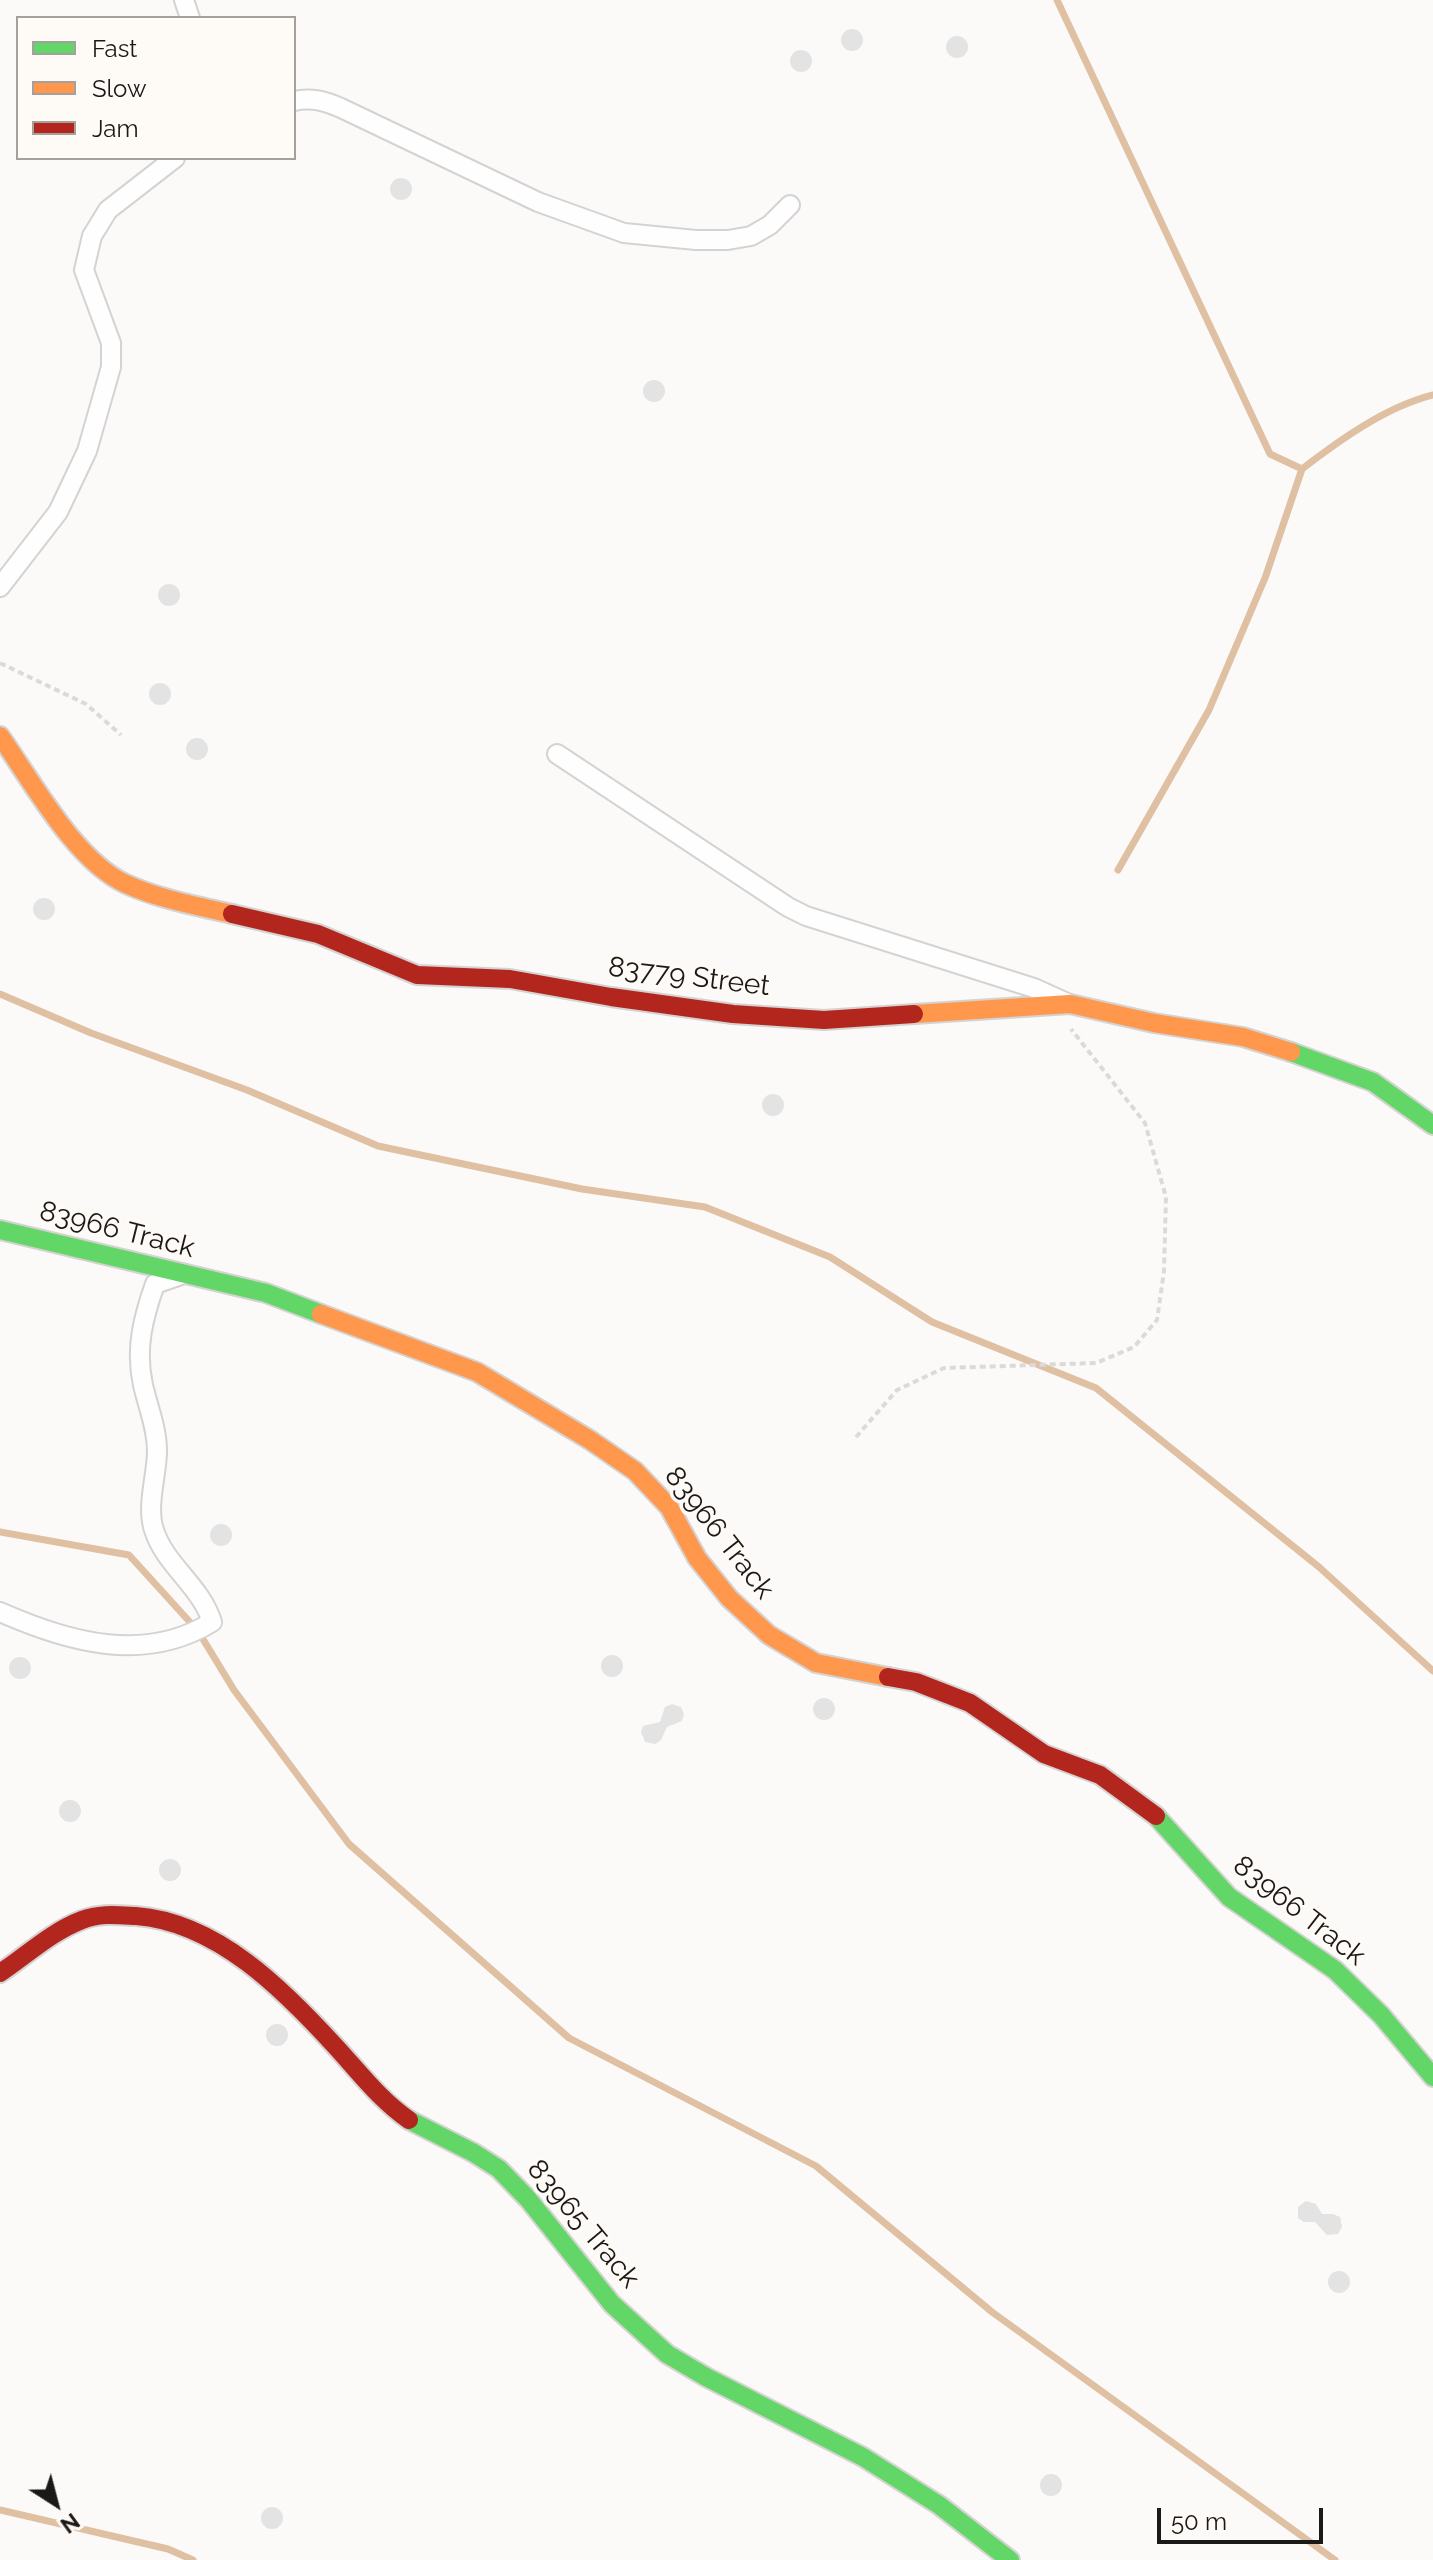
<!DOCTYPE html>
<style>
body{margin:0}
#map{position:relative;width:1433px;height:2560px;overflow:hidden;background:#fcfaf8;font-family:Raleway,sans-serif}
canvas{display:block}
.legend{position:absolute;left:16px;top:16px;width:280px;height:144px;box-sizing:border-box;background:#fefaf6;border:2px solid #a3a09d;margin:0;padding:10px 14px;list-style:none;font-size:24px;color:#1b1918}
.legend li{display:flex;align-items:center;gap:16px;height:40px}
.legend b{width:40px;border:2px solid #a3a09d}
.north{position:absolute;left:16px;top:2464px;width:80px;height:80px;-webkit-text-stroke:6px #fefaf6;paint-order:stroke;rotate:144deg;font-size:22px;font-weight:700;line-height:32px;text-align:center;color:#1b1918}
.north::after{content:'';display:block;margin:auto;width:28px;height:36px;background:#1b1918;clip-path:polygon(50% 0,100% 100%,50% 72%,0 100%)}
.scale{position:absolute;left:1157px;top:2508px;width:166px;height:36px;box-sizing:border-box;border:4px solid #1b1918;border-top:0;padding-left:10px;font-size:24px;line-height:28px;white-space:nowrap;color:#1b1918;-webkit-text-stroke:6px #fefaf6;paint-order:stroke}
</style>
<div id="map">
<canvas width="1433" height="2560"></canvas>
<ul class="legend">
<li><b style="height:10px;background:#63d668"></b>Fast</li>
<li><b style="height:10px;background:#ff974d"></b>Slow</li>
<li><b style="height:10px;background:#b3261e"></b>Jam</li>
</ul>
<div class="north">N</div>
<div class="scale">50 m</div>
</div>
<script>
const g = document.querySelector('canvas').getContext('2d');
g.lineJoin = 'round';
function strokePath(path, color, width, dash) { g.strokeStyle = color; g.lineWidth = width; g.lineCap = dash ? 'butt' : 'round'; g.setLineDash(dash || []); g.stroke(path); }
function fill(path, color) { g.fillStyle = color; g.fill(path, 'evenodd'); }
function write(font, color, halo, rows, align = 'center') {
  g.font = font + ' Raleway,sans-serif'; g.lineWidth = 7; g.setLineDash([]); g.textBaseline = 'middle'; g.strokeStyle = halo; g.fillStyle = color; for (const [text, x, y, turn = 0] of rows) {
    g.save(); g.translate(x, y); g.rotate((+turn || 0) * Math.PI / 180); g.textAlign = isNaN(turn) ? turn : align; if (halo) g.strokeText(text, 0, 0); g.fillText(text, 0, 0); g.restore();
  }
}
const stream = new Path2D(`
 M1057,0L1270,454L1302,469C1341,439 1386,407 1433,395
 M1118,870L1209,710L1265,578L1302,469
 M0,994L91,1033L247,1090L378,1146L582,1189L705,1207L830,1257L932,1322L1096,1388L1319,1567L1433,1671
 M0,1532L129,1555L198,1631L234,1690L349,1844L569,2038L816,2166L992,2312L1335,2560
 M0,2510L168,2549L193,2560`);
const building = new Path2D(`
 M841 40a11 11 0 1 1 22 0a11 11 0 1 1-22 0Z
 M946 47a11 11 0 1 1 22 0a11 11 0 1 1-22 0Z
 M790 61a11 11 0 1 1 22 0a11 11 0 1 1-22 0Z
 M390 189a11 11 0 1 1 22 0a11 11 0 1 1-22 0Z
 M643 391a11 11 0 1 1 22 0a11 11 0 1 1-22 0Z
 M158 595a11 11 0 1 1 22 0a11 11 0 1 1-22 0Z
 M149 694a11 11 0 1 1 22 0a11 11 0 1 1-22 0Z
 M186 749a11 11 0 1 1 22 0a11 11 0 1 1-22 0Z
 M33 909a11 11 0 1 1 22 0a11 11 0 1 1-22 0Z
 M762 1105a11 11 0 1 1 22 0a11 11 0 1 1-22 0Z
 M210 1535a11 11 0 1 1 22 0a11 11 0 1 1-22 0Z
 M601 1666a11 11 0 1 1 22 0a11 11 0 1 1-22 0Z
 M9 1668a11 11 0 1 1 22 0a11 11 0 1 1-22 0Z
 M813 1709a11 11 0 1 1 22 0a11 11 0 1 1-22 0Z
 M672,1704L681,1707L684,1714L682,1721L667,1727L661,1740L655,1744L645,1742L641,1732L643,1726L660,1722L665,1707Z
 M59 1811a11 11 0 1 1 22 0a11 11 0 1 1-22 0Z
 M159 1870a11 11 0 1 1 22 0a11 11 0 1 1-22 0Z
 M266 2035a11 11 0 1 1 22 0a11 11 0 1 1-22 0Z
 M1306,2201L1316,2204L1322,2214H1333L1340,2217L1342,2227L1338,2234L1327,2235L1315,2222H1304L1298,2218V2207Z
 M1328 2282a11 11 0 1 1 22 0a11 11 0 1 1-22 0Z
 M1040 2485a11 11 0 1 1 22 0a11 11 0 1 1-22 0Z
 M261 2518a11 11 0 1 1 22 0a11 11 0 1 1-22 0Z`);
const path = new Path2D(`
 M0,663L86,704L121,735
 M856,1437L897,1390L944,1368L1096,1363L1134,1347L1157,1320L1164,1271L1166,1197L1145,1123L1071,1029`);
const street = new Path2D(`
 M184,0L190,18
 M294,101C311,97 325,101 341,108L538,202L624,233L696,240H728L751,236L770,225L790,205
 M0,587L58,512L87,451L111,367V343L84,270L92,236L108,210L175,158
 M557,754L788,907L806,916L1034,988L1067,1003
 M0,1612C68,1642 144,1664 212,1622C201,1586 165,1565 154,1530C146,1506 157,1475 157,1451C157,1428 148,1407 143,1385C135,1349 143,1318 155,1284L181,1275`);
const fast = new Path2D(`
 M1291,1052L1373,1082L1433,1125
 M0,1230L266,1293L321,1314
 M1156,1816L1229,1897L1335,1970L1381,2015L1433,2077
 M409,2120L474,2153L499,2169L528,2199L612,2304L667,2354L706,2377L863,2457L939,2505L1010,2560`);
const slow = new Path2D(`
 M0,736C32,781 75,861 126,884C159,899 197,906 232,914
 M914,1014L1070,1004L1154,1023L1243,1037L1291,1052
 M321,1314L477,1372L590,1440L635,1471L669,1507L697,1558L729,1598L769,1635L816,1663L888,1677`);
const jam = new Path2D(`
 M232,914L318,934L417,975L510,979L611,997L733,1014L824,1020L914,1014
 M888,1677L916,1682L970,1703L1044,1754L1100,1775L1156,1816
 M0,1973C27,1955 51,1932 82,1920C100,1913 117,1915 136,1916C217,1922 284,1990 336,2047C359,2072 380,2100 409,2120`);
const streetNames = [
 ["83779 Street",689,977,7],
 ["83966 Track",117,1230,14],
 ["83966 Track",719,1533,52],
 ["83966 Track",1299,1911,38],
 ["83965 Track",583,2224,50]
];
strokePath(stream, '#dfc0a3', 7);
fill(building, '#e3e3e3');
strokePath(street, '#d5d3d2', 22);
strokePath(fast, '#d5d3d2', 22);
strokePath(slow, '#d5d3d2', 22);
strokePath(jam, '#d5d3d2', 22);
strokePath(path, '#dadad9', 4, [6, 4]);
strokePath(street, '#fffefe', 18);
strokePath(fast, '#63d668', 18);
strokePath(slow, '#ff974d', 18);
strokePath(jam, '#b3261e', 18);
write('28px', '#1b1918', '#fefaf6', streetNames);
</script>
